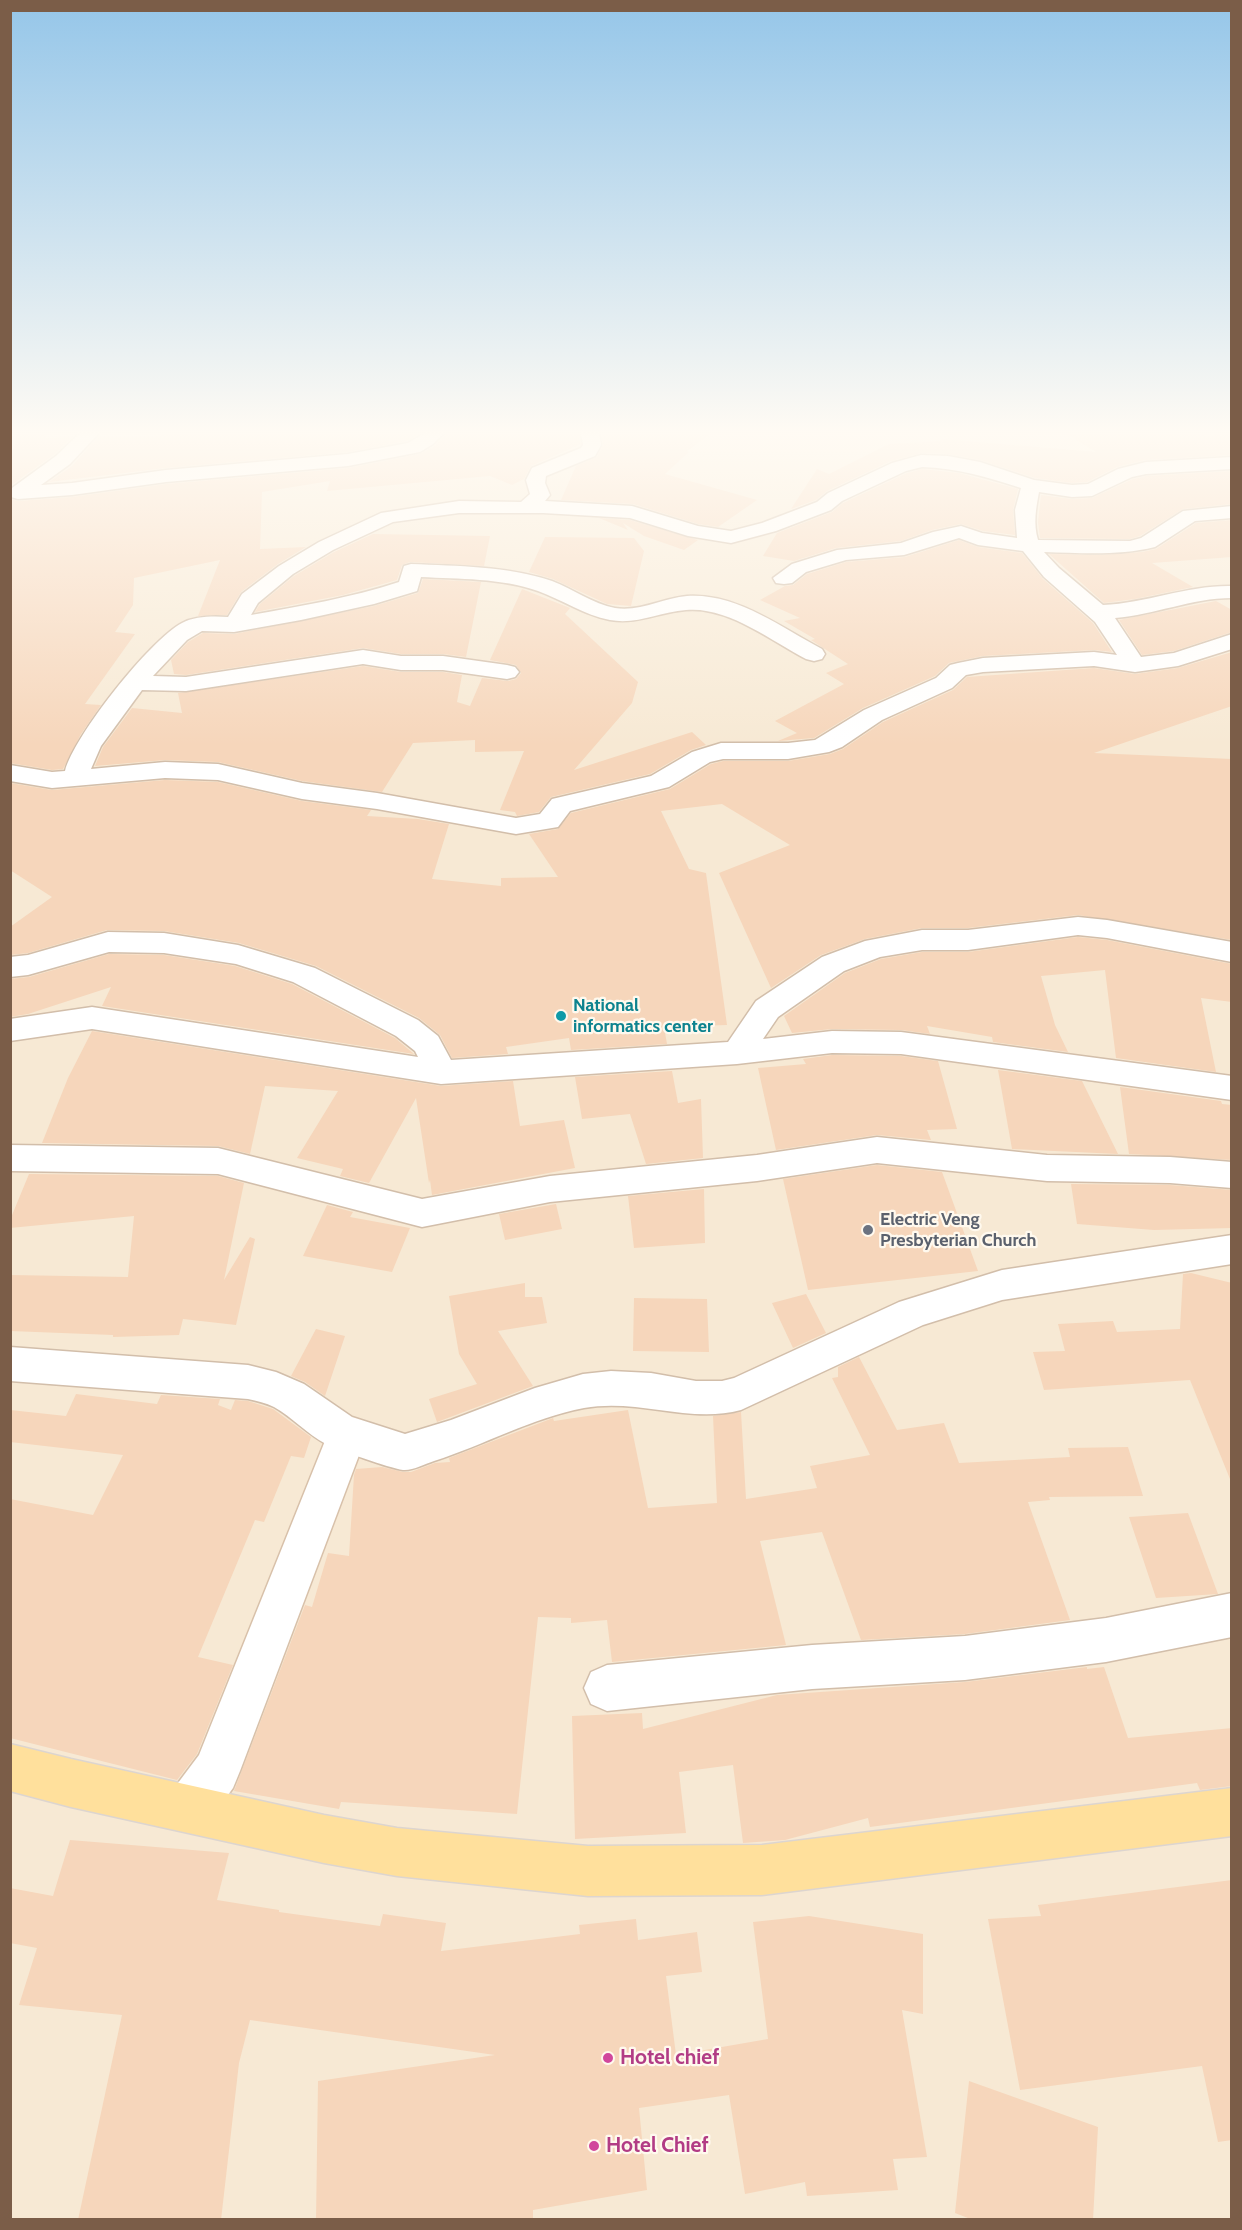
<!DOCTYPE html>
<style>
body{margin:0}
#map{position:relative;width:1242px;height:2230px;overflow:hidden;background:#fef6e6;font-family:Cabin,sans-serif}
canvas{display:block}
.frame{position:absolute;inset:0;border:12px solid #7b5d48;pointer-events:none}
</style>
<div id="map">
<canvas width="1242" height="2230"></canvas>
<div class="frame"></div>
</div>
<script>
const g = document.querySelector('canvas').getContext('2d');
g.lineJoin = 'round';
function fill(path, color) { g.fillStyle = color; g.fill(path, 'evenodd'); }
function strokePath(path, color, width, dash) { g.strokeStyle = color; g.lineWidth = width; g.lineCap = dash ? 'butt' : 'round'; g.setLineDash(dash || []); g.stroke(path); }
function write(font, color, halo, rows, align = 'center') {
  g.font = font + ' Cabin,sans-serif'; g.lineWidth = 4.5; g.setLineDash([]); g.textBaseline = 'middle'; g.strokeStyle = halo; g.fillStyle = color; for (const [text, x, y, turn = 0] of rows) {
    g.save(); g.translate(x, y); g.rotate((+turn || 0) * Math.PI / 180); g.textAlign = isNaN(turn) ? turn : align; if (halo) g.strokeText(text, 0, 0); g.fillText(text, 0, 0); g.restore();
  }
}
const residential = new Path2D(`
 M11,433H1231V2219H11Z`);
const building = new Path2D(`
 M17,433H46V438L72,437L55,454L10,486V454L14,448Z
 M156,433H421L407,441L348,452L166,468L49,482L72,466L98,437L161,436Z
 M446,433H579L581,444L531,466L524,479L512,485L490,476L327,491L330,481L262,492L260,549L306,547L278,564L241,592L227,615L198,616L220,560L134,578L133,605L115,632L135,634L85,704L101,705L81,734L63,769L52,770L10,763V499L18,501L72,497L166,484L348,468L420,454L435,446Z
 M601,433H712L687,451L689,452L665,474L757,500L718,527L698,524L633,504L561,500L576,466L597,457L603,445Z
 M1065,433H1203L1208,436L1232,433V455L1145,460L1117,467L1087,482L1072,483L1035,478L980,460L948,454L921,453L891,461L827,491L816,500L791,509L817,469L829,474L889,444L941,441L942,439L1096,452Z
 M922,469L959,473L1018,489L1013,510L1015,535L983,531L961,524L932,530L901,541L836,548L794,561L763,556L777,533L832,512L843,503L907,473Z
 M1232,471V504L1183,509L1140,536L1130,539L1040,538L1038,522L1041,495L1072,499L1092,498L1133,479L1146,476Z
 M599,518L630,520L698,540L684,550L644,536L623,523L628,530Z
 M1232,520V557L1152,563L1193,587L1135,599L1104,603L1049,554L1100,555L1142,552L1156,549L1196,523Z
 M373,534L490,536L484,566L410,562L402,565L397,580L343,595L255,612L260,604L294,576L334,552Z
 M545,537L634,538L644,551L631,606L607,604L553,579L529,572Z
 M959,540L978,547L1022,553L1043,579L1093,623L1112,652L1094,650L983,656L949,663L935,676L863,708L814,738L778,741L797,733L775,721L844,684L826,673L848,664L811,640L815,639L784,621L800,618L760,600L785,586L793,585L807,574L846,562L905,557Z
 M423,579L481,582L466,657L443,654H401L363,648L186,675L174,674L171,660L188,642L203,633L234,634L374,606L418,593Z
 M522,589L570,608L565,614L638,682L632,703L574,770L692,732L706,745L691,750L650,774L551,797L539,812L517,816L515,812L500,810L524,751L475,752V740L413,743L382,792L302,781L218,762L165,760L95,766L103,747L132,708L182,713L178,693L363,666L401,672H443L462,675L457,702L470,706L482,678L508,681L516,679L521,673L516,665L490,660Z
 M1216,601L1232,610V632L1174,651L1142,655L1119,620Z
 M1232,652V706L1094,753L1232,759V940L1078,915L968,928H922L865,939L821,955L771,988L719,873L790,845L722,804L661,811L689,869L706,873L727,1025L664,1027L667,1044L571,1050L569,1038L506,1047L508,1054L452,1058L440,1035L419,1018L316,966L239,943L164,931L107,930L28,953L10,955V927L52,897L10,870V783L52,790L165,780L218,782L302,801L371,810L367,816L418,819L449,824L432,879L501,886V878L558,877L529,834L558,829L571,813L670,789L711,764L723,761H788L830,754L843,749L883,722L953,690L967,677L1094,668L1135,674L1178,668Z
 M1078,937L1107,940L1232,964V1002L1201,998L1216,1072L1116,1058L1105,970L1041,976L1055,1025L1068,1052L993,1042L992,1037L927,1026L930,1034L901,1030L832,1029L792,1033L784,1016L845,973L881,959L922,952H968Z
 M109,954L164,955L235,966L292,984L395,1038L414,1054L102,1006L111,987L28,1014L10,1017V979L29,977Z
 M92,1031L441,1086L513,1081L520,1126L564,1120L575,1168L432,1195L430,1180L429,1183L416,1098L369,1183L340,1176L343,1169L297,1158L338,1091L265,1086L250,1154L218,1146L42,1143L68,1078Z
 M832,1055L901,1056L938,1061L957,1129L927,1130L931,1140L877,1135L776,1150L758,1068L806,1064L803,1059Z
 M998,1070L1082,1081L1118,1154L1012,1149Z
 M672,1071L678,1103L701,1099L703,1158L646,1164L630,1114L582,1119L575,1077Z
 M1120,1087L1221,1101L1222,1104L1232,1105V1160L1129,1154Z
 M877,1165L942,1172L978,1271L808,1290L783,1179Z
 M29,1174L218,1176L244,1183L224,1280L250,1237L255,1239L236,1325L183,1319L179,1335L113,1337V1335L10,1331V1275L128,1277L134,1216L10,1228V1220Z
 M1071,1184L1170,1185L1232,1190V1228L1154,1230L1077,1224Z
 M704,1189L705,1243L634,1248L628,1196Z
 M556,1204L562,1229L505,1240L499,1214Z
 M327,1205L353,1212L350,1217L410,1228L392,1272L303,1256Z
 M1191,1273L1232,1283L1230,1479L1190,1380L1044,1390L1033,1352L1065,1351L1058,1324L1113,1321L1117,1332L1180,1329L1183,1274Z
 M525,1283V1297H542L547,1323L498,1331L533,1386L437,1422L429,1399L477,1384L459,1354L449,1296Z
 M806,1294L826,1333L793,1348L772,1303Z
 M634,1298L707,1299L709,1352L633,1351Z
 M316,1329L345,1336L325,1396L305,1382L291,1376Z
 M859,1357L897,1430L944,1423L959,1463L1070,1457L1068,1448L1128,1447L1143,1496L1049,1497L1050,1500L1028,1502L1070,1620L965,1634L861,1640L822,1532L760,1541L786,1645L612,1662L607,1620L571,1623V1618L538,1617L517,1814L341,1802L339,1809L234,1791L305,1605L312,1607L328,1553L349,1556L354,1475L356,1469L382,1467L403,1472H411L435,1463L450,1462L449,1458L553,1418L554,1421L628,1410L648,1508L717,1503L713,1416L741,1412L746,1499L817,1488L810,1466L870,1455L832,1378L838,1377V1367Z
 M76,1394L157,1404L161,1395L220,1399L218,1405L231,1410L235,1400L248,1401L273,1409L311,1437L304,1458L291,1456L264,1522L255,1520L198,1657L233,1665L197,1754L177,1780L10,1738V1499L93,1515L123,1455L10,1442V1410L66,1416Z
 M1188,1513L1218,1594L1156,1598L1129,1517Z
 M1087,1667V1669L1104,1667L1128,1738L1232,1728V1786L1200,1790L1197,1783L870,1827L868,1818L785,1840L743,1843L733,1765L679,1772L686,1833L575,1839L572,1716L642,1713L643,1729L777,1695L965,1682Z
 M70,1840L229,1853L217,1900L279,1910V1912L380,1926L383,1914L446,1923L441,1951L580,1934L579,1925L636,1919L638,1940L697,1932L702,1972L666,1976L676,2055L768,2039L753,1922L809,1916L923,1934V2014L902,2010L927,2157L893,2159L898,2190L807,2196L805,2182L745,2194L729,2095L639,2108L647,2190L533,2210V2220H316L318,2081L495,2055L250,2020L239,2063L221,2220H78L122,2015L19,2005L37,1948L10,1943V1888L53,1896Z
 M1232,1880V2140L1218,2142L1202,2066L1020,2090L988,1919L1041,1916L1038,1905Z
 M969,2081L1098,2127L1093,2220H973L955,2213Z`);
const street = new Path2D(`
 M80,433H99L70,464L41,485L72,483L166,470L348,454L408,443L425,433H444L433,444L420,452L348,466L166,482L72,495L18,499L11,497L12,488L56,456Z
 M581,433H599L601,445L595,456L546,476L545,483L550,495L545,501L632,506L698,526L731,531L762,523L817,502L828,493L892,463L921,455L948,456L980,462L1034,480L1072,485L1088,484L1118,469L1146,462L1232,457V469L1146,474L1132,477L1092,496L1072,497L1039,492C1036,508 1033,524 1038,540L1130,541L1141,538L1183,511L1232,506V518L1195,521L1155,547C1119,556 1081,553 1044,552L1059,568L1103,605C1147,603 1188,585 1232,586V598C1191,598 1155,615 1115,618L1141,657L1174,653L1232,634V649L1178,666L1135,672L1094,666L983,672L966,675L952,688L882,720L842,747L829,752L788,759H723L710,762L669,787L570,811L558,827L516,834L377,809L302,799L218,780L165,778L52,788L10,781V765L52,772L65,771C74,736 150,640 182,623C195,616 213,616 228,617L242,594L279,566L319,542L381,513L459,501L521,502L530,494L526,480L532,468L581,448L583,445ZM922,467C957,468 987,477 1021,488L1015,510L1017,538L982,533L961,526L933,532L901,543L837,550L792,564L773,578L776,583L784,584L792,583L806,572L846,560L904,555L959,538L978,545L1023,551L1044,577L1095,622L1117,655L1094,652L983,658L958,663L950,665L936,678L864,710L815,740L788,743H721L692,752L651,776L552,799L540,814L516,818L377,793L302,783L218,764L165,762L91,769L101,746L142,690L186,691L363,664L401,670H443L507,679L515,677L519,672L515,667L507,665L443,656H401L363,650L186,677L153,676L187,640L202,631L234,632L301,620L374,604L417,591L421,577C459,579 501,578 538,591C563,600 584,615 610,620C637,625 659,612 686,610C727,606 770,640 806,659L814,661L822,659L825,654L822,649C780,627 737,593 687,596C663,598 640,612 615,608C593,604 573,589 552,581C507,566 458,566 411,564L404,566L399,582C350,598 301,606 251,615L258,603L293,574L333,550L393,522L459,513H543L630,518L688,536L731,543L776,531L831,510L842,501L906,471Z
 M1078,917L1107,920L1232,942V962L1107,938L1078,935L968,950H922L880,957L844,971L778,1017L763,1039L832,1031L901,1032L1232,1076V1100L901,1054L832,1053L737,1064L441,1084L92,1029L10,1041V1019L92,1007L418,1057L415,1051L396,1036L293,982L236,964L164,953L109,952L28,975L10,977V957L28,955L108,932L164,933L238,945L315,968L418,1020L438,1036L451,1060L728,1042L756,1001L822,957L865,941L922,930H968Z
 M877,1137L1047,1155L1170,1157L1232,1162V1188L1170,1183L1047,1181L877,1163L757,1181L550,1202L422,1227L218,1174L10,1171V1145L218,1148L422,1199L550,1176L757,1155Z
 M1232,1235V1264L1002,1300L923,1325L741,1410C689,1424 638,1398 584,1408C532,1418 484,1445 434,1461C425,1464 412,1471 403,1470C389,1468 339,1450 326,1444C307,1434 292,1417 274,1407C266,1403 257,1401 248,1399L10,1381V1347L248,1365L276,1372L304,1384L352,1417L405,1434L451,1420L535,1388L583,1374L611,1371L651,1373L696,1381H722L734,1378L899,1302L1002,1270Z
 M1232,1593V1637L1106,1662L965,1680L812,1689L607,1711L591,1704L584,1688L591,1672L607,1665L812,1645L965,1636L1106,1618Z`);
const secondary = new Path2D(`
 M347,1416L361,1421L367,1434L240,1771L233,1788L206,1825L189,1832L172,1825L165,1808L172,1791L199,1755L333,1421Z`);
const primary = new Path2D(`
 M10,1744L71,1759L324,1815L397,1828L588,1846L762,1845L1232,1788V1836L762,1895L588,1896L397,1876L324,1863L71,1807L10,1791Z`);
const markers = [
 [561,1016,6,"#0f9aa8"],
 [868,1230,6,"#6b7280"],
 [608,2058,6,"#d1479c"],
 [594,2146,6,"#d1479c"]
];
const cultureNames = [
 ["National",573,1006],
 ["informatics center",573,1027]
];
const worshipNames = [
 ["Electric Veng",880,1220],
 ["Presbyterian Church",880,1241]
];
const nearHotelnames = [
 ["Hotel chief",620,2058],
 ["Hotel Chief",606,2146]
];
fill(residential, '#f7e9d4');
fill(building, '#f6d6bb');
strokePath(street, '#d2beaa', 3);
strokePath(secondary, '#d8c1aa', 3);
strokePath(primary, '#ddd5cf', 3);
fill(street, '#fff');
fill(secondary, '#fff');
fill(primary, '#ffe09c');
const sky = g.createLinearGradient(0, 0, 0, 745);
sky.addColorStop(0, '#95c6e9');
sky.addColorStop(0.58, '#fffbf4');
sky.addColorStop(1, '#fffbf400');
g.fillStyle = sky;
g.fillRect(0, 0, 1242, 745);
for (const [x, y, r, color] of markers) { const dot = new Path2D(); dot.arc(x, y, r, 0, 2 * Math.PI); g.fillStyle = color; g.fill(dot); strokePath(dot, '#fff9ee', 2); }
write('bold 18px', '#0d838f', '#fff9ee', cultureNames, 'left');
write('bold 18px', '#5b616d', '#fff9ee', worshipNames, 'left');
write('bold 21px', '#b23c85', '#fff9ee', nearHotelnames, 'left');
</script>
